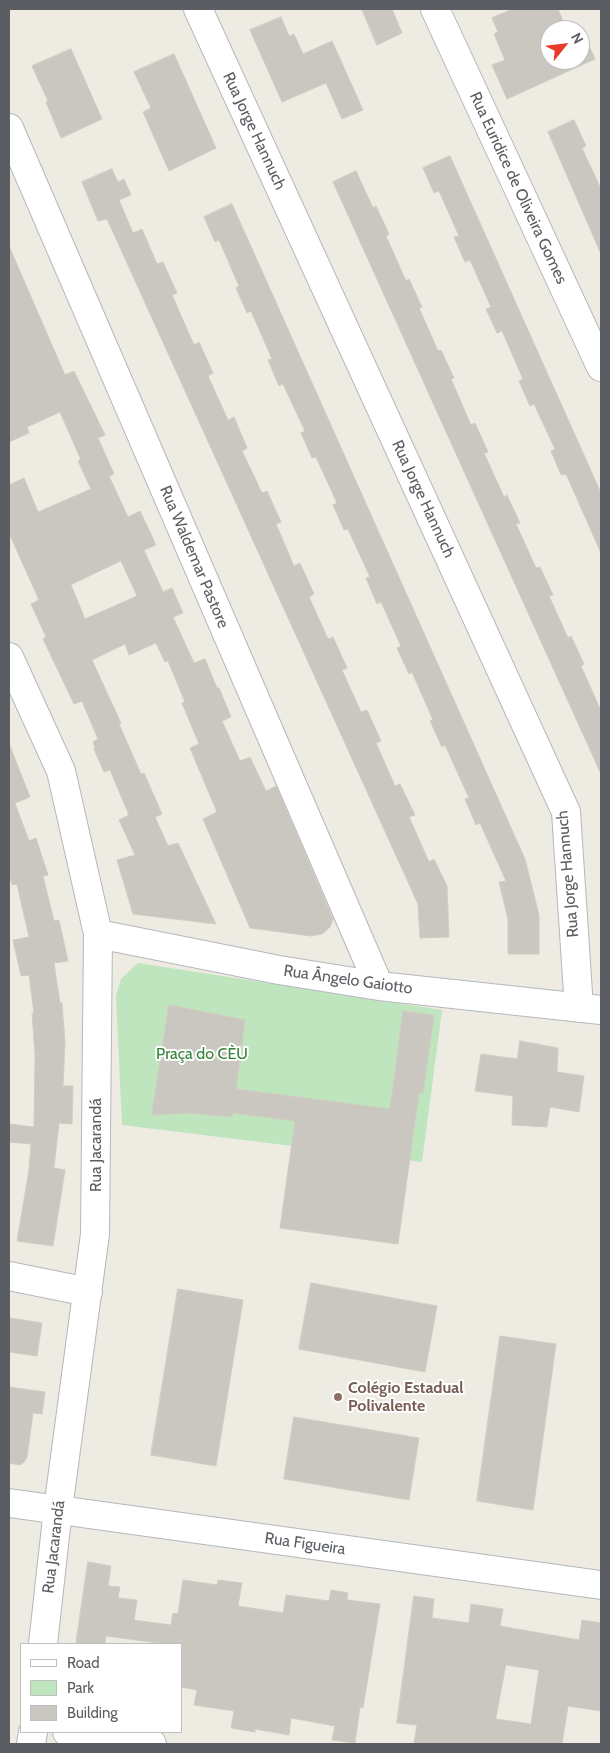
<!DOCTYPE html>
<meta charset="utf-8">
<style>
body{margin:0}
#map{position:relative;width:610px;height:1753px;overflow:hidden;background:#edebe2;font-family:Cabin,sans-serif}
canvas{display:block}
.frame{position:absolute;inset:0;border:10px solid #5a5e63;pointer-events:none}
.legend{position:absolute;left:20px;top:1643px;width:162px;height:90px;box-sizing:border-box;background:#fff;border:1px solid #bdbfc1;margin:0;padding:6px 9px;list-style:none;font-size:15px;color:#5a5e63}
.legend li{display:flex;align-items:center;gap:10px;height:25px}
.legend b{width:25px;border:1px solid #bdbfc1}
.north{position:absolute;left:540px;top:20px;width:50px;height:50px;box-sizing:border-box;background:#fff;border:1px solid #bdbfc1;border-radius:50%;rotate:61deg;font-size:14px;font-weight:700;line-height:20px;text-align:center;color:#5a5e63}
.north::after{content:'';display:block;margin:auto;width:18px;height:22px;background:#ea3a2b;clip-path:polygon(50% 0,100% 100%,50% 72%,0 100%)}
</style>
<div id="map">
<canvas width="610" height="1753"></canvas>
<div class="frame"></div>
<ul class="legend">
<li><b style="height:6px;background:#fff"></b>Road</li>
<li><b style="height:14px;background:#bee5be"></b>Park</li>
<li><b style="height:14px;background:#cac7c1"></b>Building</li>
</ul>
<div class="north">N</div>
</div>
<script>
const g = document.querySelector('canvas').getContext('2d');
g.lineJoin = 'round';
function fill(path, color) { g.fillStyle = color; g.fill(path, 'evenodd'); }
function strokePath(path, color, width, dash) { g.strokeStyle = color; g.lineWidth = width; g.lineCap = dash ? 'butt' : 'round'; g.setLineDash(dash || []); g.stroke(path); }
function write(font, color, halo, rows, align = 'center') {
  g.font = font + ' Cabin,sans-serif'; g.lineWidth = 4; g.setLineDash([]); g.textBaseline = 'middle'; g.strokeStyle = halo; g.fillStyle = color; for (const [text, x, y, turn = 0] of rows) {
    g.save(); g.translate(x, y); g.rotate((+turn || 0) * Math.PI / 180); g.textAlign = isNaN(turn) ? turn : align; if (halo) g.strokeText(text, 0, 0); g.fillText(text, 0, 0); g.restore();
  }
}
const green = new Path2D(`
 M138,963L442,1010L422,1162L122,1125L116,996L121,979Z`);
const building = new Path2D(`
 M362,9H392L402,33L377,45Z
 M513,9H558L567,30H550V60H580V30H573L581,27L595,59L507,99L492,65L505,60L494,34L498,32L492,18Z
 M281,17L289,36L294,34L303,54L332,41L363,110L342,119L326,83L282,102L250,30Z
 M71,49L102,119L61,138L46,102L48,101L32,66Z
 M174,54L216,148L169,171L143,112L151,108L134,72Z
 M574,120L586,146L582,148L601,189V254L548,132Z
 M450,156L601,493V553L566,474L561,475L551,451L555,449L534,404L530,406L519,381L523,379L502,331L497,333L486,309L491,307L470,260L465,262L454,237L459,236L439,191L434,193L423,168Z
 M112,169L118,182L124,179L131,195L119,200L133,233L142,229L157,264L163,262L177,293L172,295L194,345L199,342L213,373L208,376L228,420L234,417L247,448L242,451L262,493L267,491L281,522L276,524L294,566L300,563L314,594L309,597L328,639L333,637L347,668L342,670L361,712L367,710L381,741L376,743L395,786L400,784L415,815L409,817L429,862L434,859L447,886L449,937L420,938L418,904L107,219L98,221L82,182Z
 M356,171L373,208L376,206L389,234L386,236L406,281L409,279L422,307L419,308L438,351L441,350L454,378L451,379L471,425L475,423L488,452L484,453L504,497L507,495L520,523L516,524L536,568L540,567L553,595L549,596L568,638L571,636L584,664L581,666L601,711V774L333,182Z
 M232,204L525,859L539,915V954H508V919L499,882L506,881L480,823L476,825L465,799L469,798L445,745L442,747L430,721L433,720L412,672L409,674L397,648L401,646L381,602L377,604L366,578L370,577L348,529L344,530L333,505L337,503L316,457L312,458L301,433L305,431L283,384L279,386L268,360L272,359L251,311L247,313L236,288L239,286L219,240L215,242L204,217Z
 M9,246L65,375L74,371L105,435L98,438L114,474L109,476L128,517L140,511L156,545L144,550L163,592L172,588L183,613L173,617L194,663L205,659L217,688H219L231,717L222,721L240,761L250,757L266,791L276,786L333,919L330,927L322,934L311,936L250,928L203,819L217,812L190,748L199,744L182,703L185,702L168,661L165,662L156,643L129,655L125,644L92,660L121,723L119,724L141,774L144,773L162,814L155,817L168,846L178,843L216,924L133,914L117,860L135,855L119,820L129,815L110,770L104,772L94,749L95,748L93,742L98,739L82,701L74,704L43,639L46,637L31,604L39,600L9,533V485L24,478L38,512L91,489L78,461L81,460L60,412L27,427L29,433L9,442ZM121,561L137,596L85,619L71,585Z
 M10,746L30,797L15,803L29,841L36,838L48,875L43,876L54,921L59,920L68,961L54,963L60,1003H62L65,1043L63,1086H73L72,1124L59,1123L54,1168L65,1170L53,1246L17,1241L29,1170L31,1144L9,1142V1124L34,1127L35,1055L32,1013H34L29,975L21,976L13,940L29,937L17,884L12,885L9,873Z
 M169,1005L245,1020L236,1089L390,1109L403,1011L434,1015L423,1093H419L398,1244L280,1228L295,1121L233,1113L232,1117L188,1113L152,1115Z
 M520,1041L558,1048L557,1072L584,1076L579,1112L550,1107L547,1127L512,1125L513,1096L475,1091L481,1054L517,1059Z
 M311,1283L437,1306L425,1372L299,1349Z
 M178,1289L243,1300L216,1466L151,1455Z
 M10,1318L42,1323L37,1356L9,1352Z
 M500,1336L556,1344L533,1510L477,1501Z
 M9,1387L45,1392L42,1414L33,1413L27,1457L24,1462L20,1465L9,1463Z
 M294,1417L419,1438L409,1500L284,1479Z
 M88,1562L111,1566L108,1586L120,1587L118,1598L137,1600L134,1620L171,1625L173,1613L178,1614L183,1580L217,1585L218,1580L242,1583L238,1606L283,1613L286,1595L329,1601L331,1590L348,1593L347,1600L380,1604L363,1708L360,1707L355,1743L332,1740L335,1726L291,1718L289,1735L255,1729V1732L231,1728L234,1711L194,1705L197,1690L181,1687V1644H166L106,1636L105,1644H76Z
 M414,1596L434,1599L432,1618L469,1623L471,1604L503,1609L500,1626L579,1640L582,1620L601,1623V1711L568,1706L562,1744H414L417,1725L397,1723ZM506,1665L539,1670L531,1724L496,1719Z`);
const minor = new Path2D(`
 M198,9L566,812L579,1008
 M435,9L601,367
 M9,128L379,986
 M9,657L61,771L98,934L95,1234L58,1509L43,1644
 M98,934L279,970L379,986L601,1010
 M9,1276L88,1292
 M9,1503L601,1585
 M67,1732L152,1744
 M31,1744L33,1732`);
const markers = [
 [338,1397,5,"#8d6e63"]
];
const streetNames = [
 ["Rua Jorge Hannuch",254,131,65],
 ["Rua Euridice de Oliveira Gomes",518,188,65],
 ["Rua Jorge Hannuch",423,499,65],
 ["Rua Waldemar Pastore",194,557,67],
 ["Rua Jorge Hannuch",568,874,-95],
 ["Rua Ângelo Gaiotto",348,980,8],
 ["Rua Jacarandá",96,1145,-90],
 ["Rua Figueira",305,1544,8],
 ["Rua Jacarandá",54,1547,-83]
];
const parkNames = [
 ["Praça do CÈU",202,1054]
];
const educationNames = [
 ["Colégio Estadual",348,1388],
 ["Polivalente",348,1406]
];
fill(green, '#bee5be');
fill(building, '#cac7c1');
strokePath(building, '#d2ccc0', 1);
strokePath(minor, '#b4b8bc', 30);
strokePath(minor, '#fff', 28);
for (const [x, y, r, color] of markers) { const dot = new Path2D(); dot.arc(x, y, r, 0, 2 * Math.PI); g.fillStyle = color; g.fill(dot); strokePath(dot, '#fff', 2); }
write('16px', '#5a5e63', '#fff', streetNames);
write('16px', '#338137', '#fff', parkNames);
write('bold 16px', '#785e54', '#fff', educationNames, 'left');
</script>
